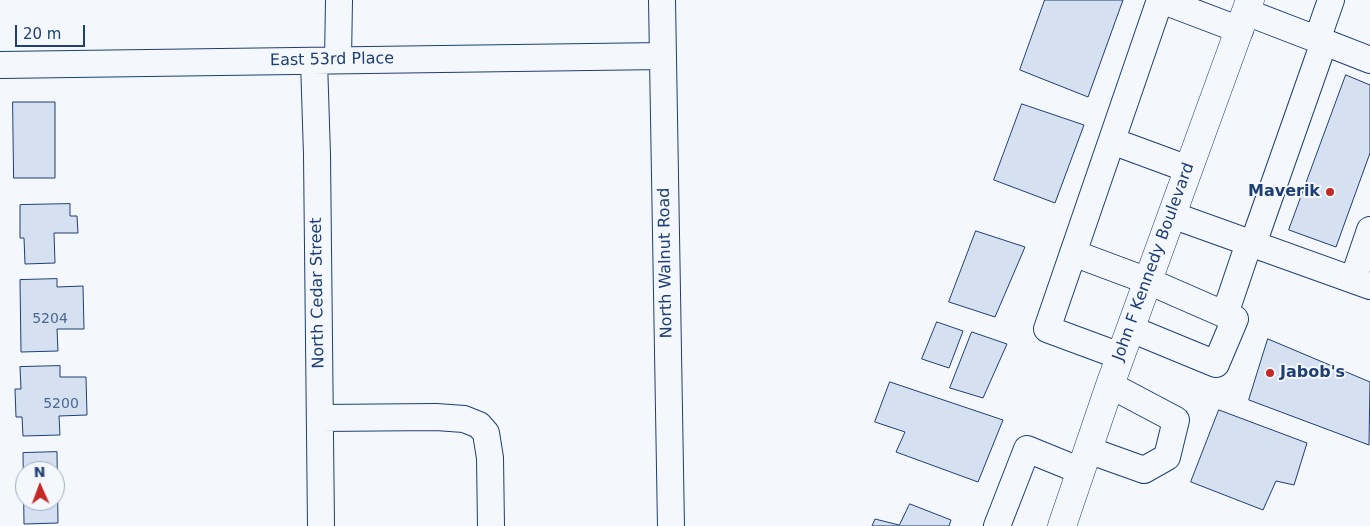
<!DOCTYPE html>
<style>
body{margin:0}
#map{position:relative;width:1370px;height:526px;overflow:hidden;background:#f4f7fb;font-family:"DejaVu Sans",sans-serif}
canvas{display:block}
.north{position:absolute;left:15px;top:461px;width:50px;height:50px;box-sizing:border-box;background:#f4f7fb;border:1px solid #9eadc5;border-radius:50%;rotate:358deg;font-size:14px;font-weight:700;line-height:20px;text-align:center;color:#1d3f73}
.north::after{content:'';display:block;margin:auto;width:18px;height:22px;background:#c62828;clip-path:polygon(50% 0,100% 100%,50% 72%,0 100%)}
.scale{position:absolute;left:15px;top:25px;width:70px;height:22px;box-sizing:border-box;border:2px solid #1d3f73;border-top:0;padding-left:6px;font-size:15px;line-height:18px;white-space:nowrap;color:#1d3f73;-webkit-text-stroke:4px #f4f7fb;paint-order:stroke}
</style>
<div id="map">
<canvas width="1370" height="526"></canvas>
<div class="north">N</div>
<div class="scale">20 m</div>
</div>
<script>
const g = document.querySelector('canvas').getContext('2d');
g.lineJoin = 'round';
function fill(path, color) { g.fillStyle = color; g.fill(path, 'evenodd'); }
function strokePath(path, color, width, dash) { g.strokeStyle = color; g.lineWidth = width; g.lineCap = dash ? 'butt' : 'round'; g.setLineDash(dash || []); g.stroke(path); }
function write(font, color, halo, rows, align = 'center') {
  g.font = font + ' "DejaVu Sans",sans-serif'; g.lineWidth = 4; g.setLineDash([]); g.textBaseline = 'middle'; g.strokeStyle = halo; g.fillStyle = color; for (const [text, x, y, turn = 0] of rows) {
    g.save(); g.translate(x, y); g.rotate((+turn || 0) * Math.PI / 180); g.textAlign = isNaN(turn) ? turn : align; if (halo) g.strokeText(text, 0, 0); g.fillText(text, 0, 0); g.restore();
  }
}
const building = new Path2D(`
 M1045,0H1123L1088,97L1020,70Z
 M1346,75L1370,85V153L1336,247L1289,230Z
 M13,102H55V178H14Z
 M1022,104L1084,125L1055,203L994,180Z
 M70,204V216H77L78,233H54L55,263L25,264L24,238H20V205Z
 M976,231L1025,247L995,317L949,302Z
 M57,279V287L83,286L84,329H57L58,351L21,352L20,280Z
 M937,322L963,331L949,368L922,359Z
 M972,332L1007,344L983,398L950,388Z
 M1268,339L1370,382L1369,445L1249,400Z
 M60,366V377H86L87,415L59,416L60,435L23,436L22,417H16L15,389H21L20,367Z
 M890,382L1003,420L978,482L896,452L905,432L875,422Z
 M1219,410L1307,443L1294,485L1276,481L1263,510L1191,482Z
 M57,452L58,523L24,524L23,453ZM25,471H55V501H25Z
 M910,504L951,520L949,526H872L875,519L899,525Z`);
const minor = new Path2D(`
 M662,0L671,526
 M1161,0L1240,30
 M1246,12L1324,42
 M1317,40L1331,0
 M338,60L339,0
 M314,61L317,155L321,526
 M0,65L663,56
 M1112,141L1188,169
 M1172,215L1370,286
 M1253,244L1324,42L1370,60
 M1073,253L1148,281L1235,319L1216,364L1131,329
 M1353,280L1370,230
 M1225,314L1249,243
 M1120,356L1047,329L1160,0
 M320,418L436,417L464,419L479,425L486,433L490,458L491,526
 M1088,450L1144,470L1167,457L1176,420L1110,385
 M997,526L1027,449L1081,471`);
const major = new Path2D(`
 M1062,526L1110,385L1250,0`);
const markers = [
 [1330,192,5,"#c62828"],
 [1270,373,5,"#c62828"]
];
const numberNames = [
 ["5204",50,319],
 ["5200",61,404]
];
const streetNames = [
 ["East 53rd Place",332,60,-1],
 ["John F Kennedy Boulevard",1154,262,-70],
 ["North Walnut Road",666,263,-91],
 ["North Cedar Street",318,293,-91]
];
const poiNames = [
 ["Maverik",1320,192],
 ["Jabob's",1280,373,"left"]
];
fill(building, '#d5e0f0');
strokePath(building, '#1d3f73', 1);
strokePath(minor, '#1d3f73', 28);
strokePath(major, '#1d3f73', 29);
strokePath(minor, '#f4f7fb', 26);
strokePath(major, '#f4f7fb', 28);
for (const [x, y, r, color] of markers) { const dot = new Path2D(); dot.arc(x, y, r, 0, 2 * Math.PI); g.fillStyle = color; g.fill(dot); strokePath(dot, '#f4f7fb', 2); }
write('14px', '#4b6792', null, numberNames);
write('16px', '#1d3f73', '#f4f7fb', streetNames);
write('bold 16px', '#1d3f73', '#f4f7fb', poiNames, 'right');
</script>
